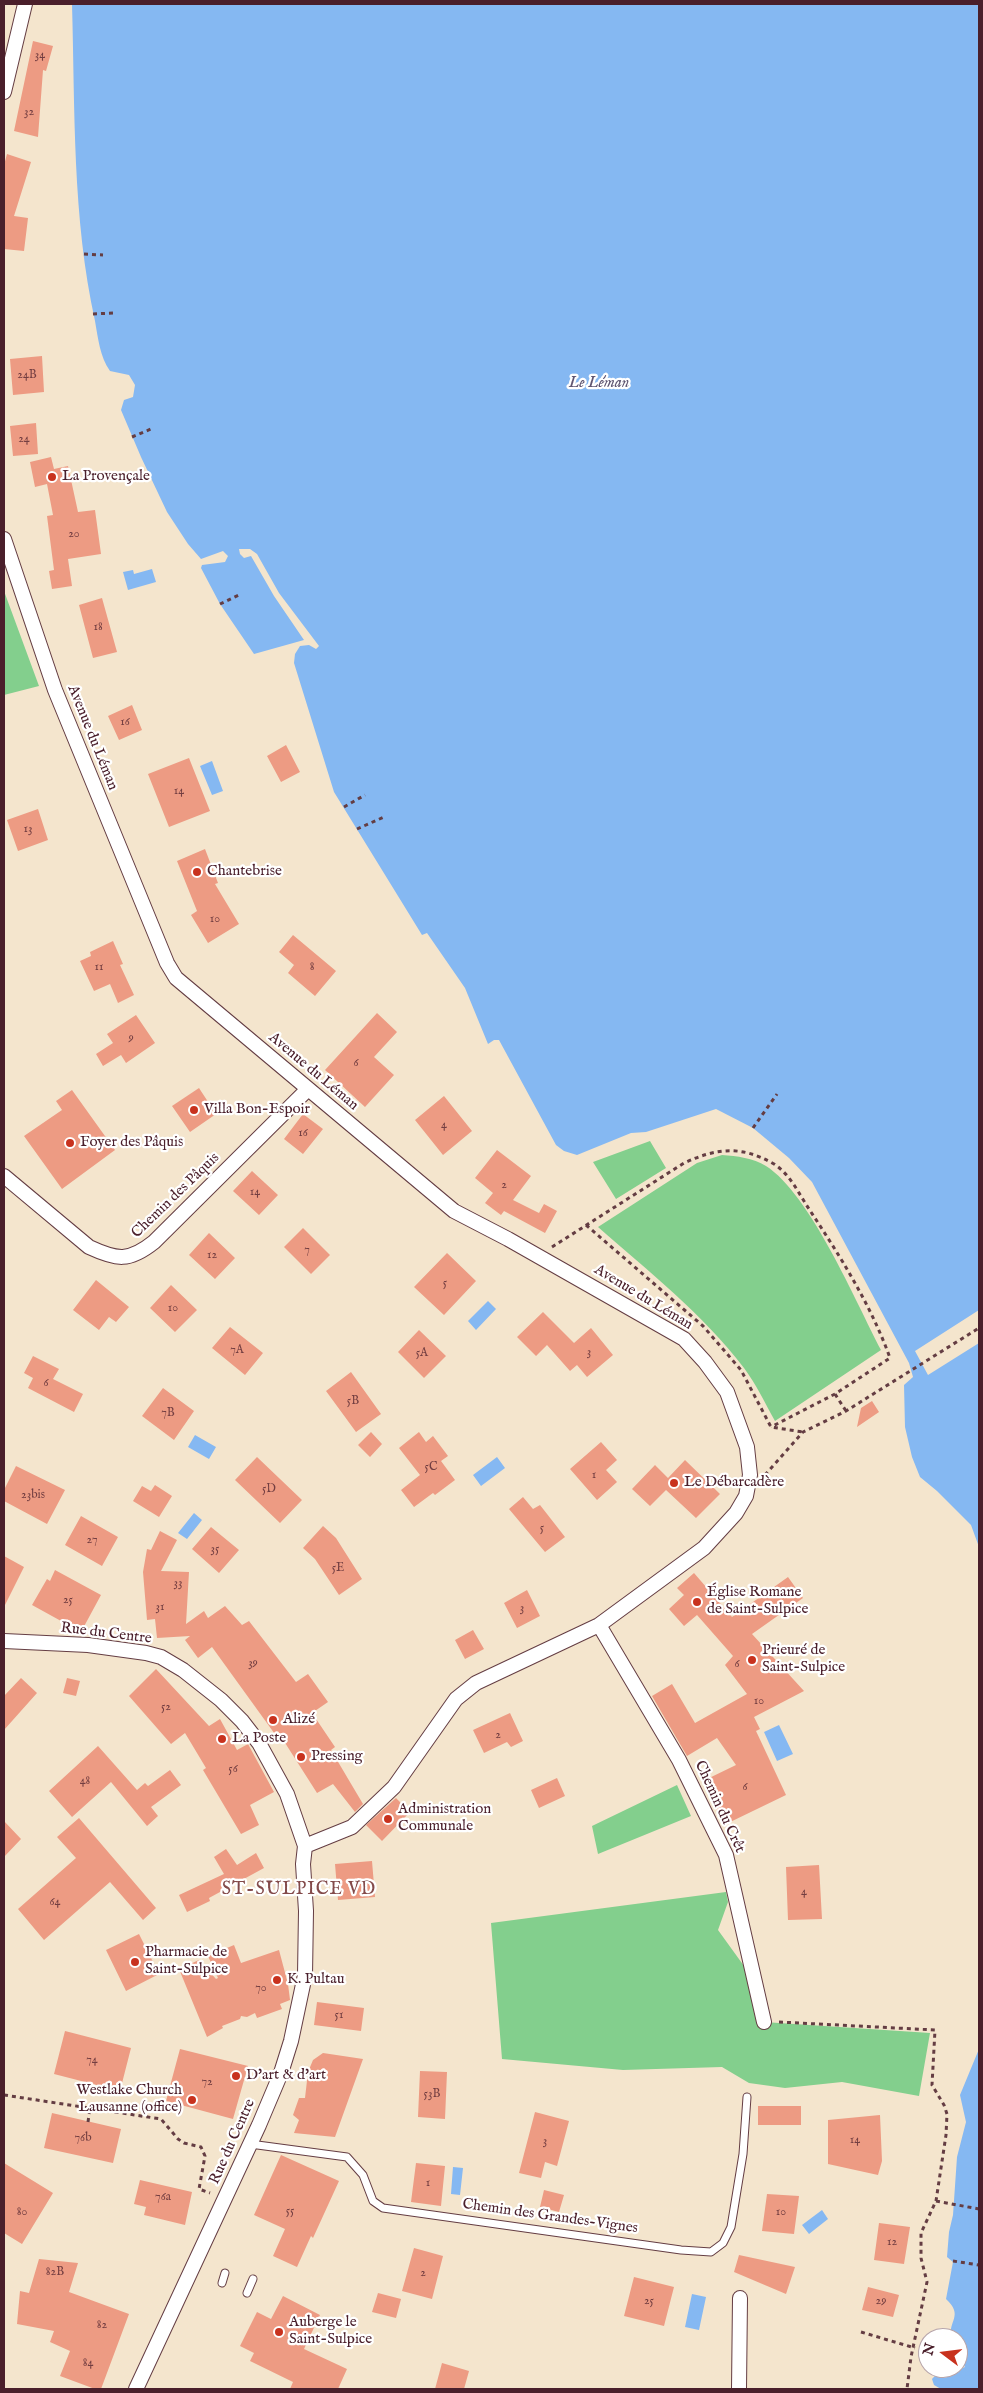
<!DOCTYPE html>
<meta charset="utf-8">
<style>
body{margin:0}
#map{position:relative;width:983px;height:2393px;overflow:hidden;background:#f4e5cd;font-family:"IM FELL English",serif}
canvas{display:block}
.frame{position:absolute;inset:0;border:5px solid #4a1f2b;pointer-events:none}
.north{position:absolute;left:918px;top:2328px;width:50px;height:50px;box-sizing:border-box;background:#fff;border:1px solid #b7a5aa;border-radius:50%;rotate:285deg;font-size:14px;font-weight:700;line-height:20px;text-align:center;color:#4a1f2b}
.north::after{content:'';display:block;margin:auto;width:18px;height:22px;background:#c8321e;clip-path:polygon(50% 0,100% 100%,50% 72%,0 100%)}
</style>
<div id="map">
<canvas width="983" height="2393"></canvas>
<div class="frame"></div>
<div class="north">N</div>
</div>
<script>
const g = document.querySelector('canvas').getContext('2d');
g.lineJoin = 'round';
function fill(path, color) { g.fillStyle = color; g.fill(path, 'evenodd'); }
function strokePath(path, color, width, dash) { g.strokeStyle = color; g.lineWidth = width; g.lineCap = dash ? 'butt' : 'round'; g.setLineDash(dash || []); g.stroke(path); }
function write(font, color, halo, rows, align = 'center') {
  g.font = font + ' "IM FELL English",serif'; g.lineWidth = 4.5; g.setLineDash([]); g.textBaseline = 'middle'; g.strokeStyle = halo; g.fillStyle = color; for (const [text, x, y, turn = 0] of rows) {
    g.save(); g.translate(x, y); g.rotate((+turn || 0) * Math.PI / 180); g.textAlign = isNaN(turn) ? turn : align; if (halo) g.strokeText(text, 0, 0); g.fillText(text, 0, 0); g.restore();
  }
}
const green = new Path2D(`
 M4,591L39,686L4,695Z
 M650,1141L666,1168L616,1199L593,1162Z
 M722,1155C737,1156 753,1158 766,1166C810,1194 856,1302 881,1350L775,1421C765,1403 756,1384 744,1368C703,1314 648,1271 598,1227L697,1163Z
 M677,1785L691,1816L598,1854L592,1826Z
 M726,1892L728,1902L718,1930L744,1966L764,2022L930,2033L919,2096L842,2082L785,2088L749,2083L722,2067L623,2070L502,2059L491,1923Z`);
const water = new Path2D(`
 M72,4H979V1310L915,1351L928,1375L979,1343V1547L971,1525L937,1491L920,1477L912,1457L905,1427L904,1385L913,1377L909,1363L812,1182L789,1158L753,1128L716,1109L646,1132L631,1133L577,1155L564,1151L556,1145L499,1040H494L488,1044L465,988L427,933L422,935L334,792L294,663L295,654L300,646L309,645L316,649L319,646L279,593L257,554L250,549H239L240,554L244,558L251,556L274,596L304,640L254,654L220,604L201,568L202,565L225,562L228,556L223,551L201,559L188,544L167,512L141,457L121,410L124,400L133,397L135,385L129,375L110,371C100,357 98,338 95,321C72,218 75,109 72,4Z
 M152,569L156,582L128,590L123,572L133,570L134,574Z
 M212,761L223,791L212,795L200,766Z
 M488,1301L496,1309L476,1330L468,1321Z
 M195,1435L216,1447L209,1459L188,1447Z
 M497,1457L505,1468L481,1486L473,1475Z
 M194,1513L202,1520L187,1539L178,1533Z
 M779,1725L793,1754L777,1761L764,1732Z
 M979,2049V2389H941L934,2385L932,2379C948,2362 949,2375 965,2367L958,2357V2338H951C948,2320 964,2316 946,2299L953,2262L947,2257L949,2232L953,2215L957,2157L966,2122L960,2095Z
 M453,2167L463,2168L460,2195L451,2194Z
 M822,2210L828,2219L809,2234L802,2225Z
 M692,2294L706,2297L699,2330L685,2327Z`);
const building = new Path2D(`
 M33,41L53,46L46,71L43,70L38,137L14,131Z
 M7,154L31,162L14,216L28,218L24,251L4,249V165Z
 M42,356L44,392L13,395L10,359Z
 M36,423L38,454L13,456L10,426Z
 M51,457L54,469L68,466L78,512L95,510L101,554L68,559L72,586L52,589L49,571L54,570L47,516L53,515L47,484L35,487L30,462Z
 M102,598L117,652L93,658L79,605Z
 M132,705L142,730L119,740L108,716Z
 M286,745L300,772L281,782L267,756Z
 M189,758L210,811L169,827L148,774Z
 M38,809L48,840L18,851L7,820Z
 M205,849L218,883L215,884L239,924L208,943L191,915L197,911L177,861Z
 M293,935L336,971L315,996L288,973L294,965L279,952Z
 M113,941L123,964L120,965L134,995L118,1003L110,984L94,991L80,961L91,956L90,952Z
 M377,1013L397,1032L374,1057L394,1075L365,1107L325,1070Z
 M136,1015L155,1043L126,1063L121,1055L103,1066L96,1054L113,1043L107,1034Z
 M199,1088L216,1114L190,1132L172,1106Z
 M72,1090L115,1150L62,1189L24,1136L62,1110L56,1101Z
 M444,1096L472,1131L443,1155L415,1120Z
 M303,1114L323,1129L303,1154L284,1139Z
 M497,1150L531,1176L513,1200L539,1213L544,1204L557,1211L545,1233L504,1211L501,1215L485,1203L493,1193L475,1178Z
 M252,1171L278,1195L259,1215L233,1191Z
 M303,1228L330,1255L311,1274L284,1247Z
 M209,1233L235,1258L215,1279L189,1255Z
 M447,1253L476,1281L444,1315L414,1287Z
 M96,1280L129,1307L116,1322L109,1317L99,1330L73,1310Z
 M171,1285L197,1310L175,1332L150,1308Z
 M543,1312L574,1343L591,1328L613,1355L587,1377L577,1365L570,1371L547,1345L536,1356L517,1337Z
 M230,1327L263,1353L245,1375L212,1348Z
 M419,1330L446,1356L424,1378L398,1352Z
 M33,1356L59,1369L53,1379L83,1394L74,1412L28,1388L33,1378L24,1373Z
 M351,1372L381,1414L356,1432L326,1391Z
 M163,1388L194,1411L174,1440L142,1416Z
 M872,1401L879,1412L857,1427L861,1408Z
 M371,1432L382,1444L370,1457L358,1445Z
 M419,1432L426,1442L433,1436L448,1456L441,1461L455,1480L435,1495L433,1493L414,1507L401,1490L420,1475L399,1448Z
 M601,1442L617,1460L606,1470L617,1482L597,1500L570,1469Z
 M257,1457L302,1500L280,1523L235,1480Z
 M685,1460L720,1494L696,1518L666,1490L650,1506L632,1489L655,1465L668,1478Z
 M16,1466L65,1490L47,1524L4,1501V1490Z
 M155,1485L172,1496L159,1517L133,1501L142,1486L151,1491Z
 M523,1497L533,1509L540,1505L565,1537L545,1552L509,1509Z
 M81,1516L118,1537L102,1566L65,1545Z
 M323,1526L336,1538L362,1579L339,1595L315,1559L303,1548Z
 M211,1527L239,1550L219,1573L192,1549Z
 M160,1531L177,1540L161,1571L189,1572L186,1624L204,1611L208,1618L225,1606L242,1625L249,1621L296,1682L308,1674L328,1702L312,1713L335,1747L331,1750L363,1804L355,1812L333,1784L317,1793L280,1735L277,1737L212,1647L198,1658L185,1640L190,1636L157,1638L155,1619L147,1620L143,1572L147,1549L151,1550Z
 M4,1556L24,1567L4,1607Z
 M55,1570L101,1595L81,1632L32,1605L47,1579L50,1581Z
 M694,1573L732,1617L788,1577L803,1598L752,1634L804,1691L754,1717L760,1729L756,1731L786,1795L724,1825L703,1781L736,1765L717,1738L687,1756L652,1696L672,1684L695,1723L747,1694L725,1665L733,1656L697,1615L684,1626L669,1609L684,1595L677,1588Z
 M527,1590L540,1616L517,1628L504,1603Z
 M473,1630L484,1649L465,1659L455,1640Z
 M156,1669L209,1726L220,1719L237,1750L248,1744L274,1792L250,1805L259,1825L241,1834L203,1770L206,1768L185,1733L171,1744L129,1696Z
 M21,1678L37,1693L4,1730V1696Z
 M67,1678L80,1681L76,1696L63,1693Z
 M510,1713L523,1741L511,1747L507,1742L484,1753L473,1730Z
 M98,1746L137,1790L145,1783L148,1786L170,1770L181,1785L151,1807L158,1816L147,1826L111,1782L72,1817L49,1791Z
 M557,1778L565,1796L539,1808L531,1790Z
 M396,1798L410,1812L382,1841L366,1825Z
 M79,1818L156,1908L143,1920L110,1882L44,1940L18,1909L76,1858L57,1837Z
 M4,1821L21,1839L4,1857Z
 M226,1849L237,1865L256,1853L264,1868L209,1898L210,1901L187,1912L179,1895L224,1874L214,1857Z
 M372,1861L375,1897L338,1900L335,1864Z
 M819,1865L822,1919L788,1920L786,1867Z
 M139,1934L159,1974L126,1991L106,1950Z
 M234,1945L241,1963L279,1950L288,1984L290,2000L280,2004L282,2009L257,2018L255,2013L247,2017L241,2016L240,2019L222,2026L223,2028L207,2037L179,1969L199,1960L216,1979L218,1978L208,1956Z
 M317,2002L364,2008L361,2031L314,2025Z
 M65,2031L131,2048L120,2091L54,2074Z
 M180,2049L248,2066L233,2119L166,2101Z
 M323,2053L363,2059L335,2137L294,2133L299,2120L293,2115L299,2098H305L308,2072L313,2060Z
 M420,2071L447,2072L445,2119L418,2117Z
 M758,2106H801V2125H758Z
 M535,2112L569,2121L557,2166L545,2162L541,2178L519,2173Z
 M52,2113L121,2129L113,2163L44,2148Z
 M880,2115L882,2161L878,2175L828,2164V2120Z
 M281,2155L339,2181L313,2238L311,2236L297,2267L273,2256L285,2229L254,2215Z
 M4,2163L53,2193L22,2244L4,2233Z
 M416,2163L445,2166L441,2206L411,2202Z
 M140,2180L192,2192L185,2225L144,2215L146,2207L134,2204Z
 M544,2190L564,2195L559,2212L540,2207Z
 M767,2194L799,2196L794,2234L762,2231Z
 M879,2223L910,2227L904,2264L874,2260Z
 M414,2248L443,2256L432,2299L402,2291Z
 M739,2255L795,2267L786,2294L734,2272Z
 M39,2259L78,2263L69,2292L129,2314L101,2389H95L60,2376L70,2351L50,2342L54,2331L17,2324L20,2291L29,2293Z
 M634,2277L674,2287L664,2326L624,2316Z
 M868,2287L899,2295L893,2317L862,2310Z
 M378,2293L401,2299L396,2318L372,2312Z
 M283,2296L320,2315L304,2349L347,2369L338,2389H290L293,2382L250,2361L254,2353L240,2346L257,2312L271,2319Z
 M442,2363L469,2371L464,2389H435Z`);
const path = new Path2D(`
 M84,254L103,255
 M93,314L114,313
 M132,437L151,429
 M220,604L239,595
 M344,807L365,795
 M357,829L384,817
 M753,1128L777,1094
 M586,1225L703,1326L741,1370L771,1427L803,1432
 M552,1247L684,1163C717,1148 741,1145 774,1164C790,1174 799,1194 809,1209C840,1256 871,1305 890,1358L835,1394L771,1427
 M835,1394L846,1411
 M765,1475L803,1432L846,1411L979,1328
 M779,2022L935,2030L932,2085L944,2105L947,2114L946,2135L936,2201L921,2233V2258L927,2282L911,2357L907,2389
 M4,2095L161,2119L178,2139L184,2143L201,2147L205,2156L199,2189L210,2193
 M88,2122L90,2108
 M936,2201L979,2209
 M953,2261L979,2265
 M861,2332L915,2348`);
const service = new Path2D(`
 M250,2144L347,2157L363,2175L373,2201L383,2208L681,2250L711,2252L723,2243L731,2227L743,2154L747,2097
 M222,2283L225,2273
 M247,2293L253,2279`);
const minor = new Path2D(`
 M4,92L25,4
 M4,539L55,690L167,963L176,978L454,1211L508,1239L684,1339L705,1362L727,1392L747,1447L750,1475L746,1496L736,1513L704,1548L599,1625L476,1683L456,1699L394,1787L352,1827L305,1846
 M4,1176L89,1247C117,1260 129,1262 154,1242L308,1089
 M599,1625L679,1760L726,1855L764,2022
 M4,1641L88,1645L146,1653L161,1657L183,1670L221,1700L242,1721L259,1743L287,1794L305,1846L303,1864L306,1911L305,1975L291,2041L281,2073L259,2125L136,2389
 M739,2389L740,2298`);
const markers = [
 [52,477,5,"#c8321e"],
 [197,872,5,"#c8321e"],
 [194,1110,5,"#c8321e"],
 [70,1143,5,"#c8321e"],
 [674,1483,5,"#c8321e"],
 [697,1602,5,"#c8321e"],
 [752,1660,5,"#c8321e"],
 [273,1720,5,"#c8321e"],
 [222,1739,5,"#c8321e"],
 [301,1757,5,"#c8321e"],
 [388,1819,5,"#c8321e"],
 [135,1962,5,"#c8321e"],
 [277,1980,5,"#c8321e"],
 [236,2076,5,"#c8321e"],
 [192,2100,5,"#c8321e"],
 [279,2332,5,"#c8321e"]
];
const numberNames = [
 ["34",40,56],
 ["32",29,113],
 ["24B",27,376],
 ["24",24,440],
 ["20",74,535],
 ["18",98,628],
 ["16",125,723],
 ["14",179,792],
 ["13",28,830],
 ["10",215,920],
 ["11",99,968],
 ["8",312,968],
 ["9",131,1039],
 ["6",356,1064],
 ["4",444,1126],
 ["16",303,1134],
 ["2",504,1186],
 ["14",255,1193],
 ["7",307,1251],
 ["12",212,1256],
 ["5",445,1284],
 ["10",173,1309],
 ["7A",237,1351],
 ["3",589,1353],
 ["5A",422,1354],
 ["6",46,1384],
 ["5B",353,1402],
 ["7B",168,1414],
 ["5C",431,1468],
 ["1",594,1476],
 ["5D",269,1490],
 ["23bis",33,1496],
 ["5",542,1529],
 ["27",92,1541],
 ["35",215,1550],
 ["5E",338,1569],
 ["33",178,1584],
 ["25",68,1601],
 ["31",160,1608],
 ["3",522,1609],
 ["39",253,1664],
 ["6",737,1665],
 ["10",759,1702],
 ["52",166,1708],
 ["2",498,1736],
 ["56",233,1770],
 ["48",85,1782],
 ["6",745,1788],
 ["4",804,1893],
 ["64",55,1903],
 ["70",261,1989],
 ["51",339,2016],
 ["74",92,2061],
 ["72",207,2083],
 ["53B",432,2095],
 ["76b",83,2139],
 ["14",855,2141],
 ["3",545,2142],
 ["1",428,2184],
 ["76a",163,2198],
 ["55",290,2212],
 ["80",22,2213],
 ["10",781,2213],
 ["12",892,2243],
 ["82B",55,2273],
 ["2",423,2274],
 ["25",649,2302],
 ["29",881,2302],
 ["82",102,2326],
 ["84",88,2364]
];
const poiNames = [
 ["La Provençale",62,477],
 ["Chantebrise",207,872],
 ["Villa Bon-Espoir",204,1110],
 ["Foyer des Pâquis",80,1143],
 ["Le Débarcadère",684,1483],
 ["Église Romane",707,1593],
 ["de Saint-Sulpice",707,1610],
 ["Prieuré de",762,1651],
 ["Saint-Sulpice",762,1668],
 ["Alizé",283,1720],
 ["La Poste",232,1739],
 ["Pressing",311,1757],
 ["Administration",398,1810],
 ["Communale",398,1827],
 ["Pharmacie de",145,1953],
 ["Saint-Sulpice",145,1970],
 ["K. Pultau",287,1980],
 ["D'art & d'art",246,2076],
 ["Westlake Church",182,2091,"right"],
 ["Lausanne (office)",182,2108,"right"],
 ["Auberge le",289,2323],
 ["Saint-Sulpice",289,2340]
];
const streetNames = [
 ["Avenue du Léman",92,738,68],
 ["Avenue du Léman",313,1072,40],
 ["Chemin des Pâquis",176,1196,-44],
 ["Avenue du Léman",643,1298,31],
 ["Rue du Centre",106,1634,7],
 ["Chemin du Crêt",719,1807,65],
 ["Rue du Centre",233,2142,-66],
 ["Chemin des Grandes-Vignes",550,2217,8]
];
const waterNames = [
 ["Le Léman",599,384]
];
const quarterNames = [
 ["ST-SULPICE VD",299,1890]
];
fill(green, '#83cf8d');
fill(water, '#85b8f2');
fill(building, '#ed9b83');
strokePath(service, '#643d43', 9);
strokePath(minor, '#643d43', 16);
strokePath(path, '#643d43', 3, [4, 4]);
strokePath(service, '#fff', 7);
strokePath(minor, '#fff', 14);
for (const [x, y, r, color] of markers) { const dot = new Path2D(); dot.arc(x, y, r, 0, 2 * Math.PI); g.fillStyle = color; g.fill(dot); strokePath(dot, '#fff', 2); }
write('12px', '#733e41', null, numberNames);
write('15px', '#4a1f2b', '#fff', poiNames, 'left');
write('15px', '#4a1f2b', '#fff', streetNames);
write('italic 16px', '#5f5571', '#fff', waterNames);
g.letterSpacing = '1px';
write('18px', '#834a4a', '#fff', quarterNames);
g.letterSpacing = '0px';
</script>
